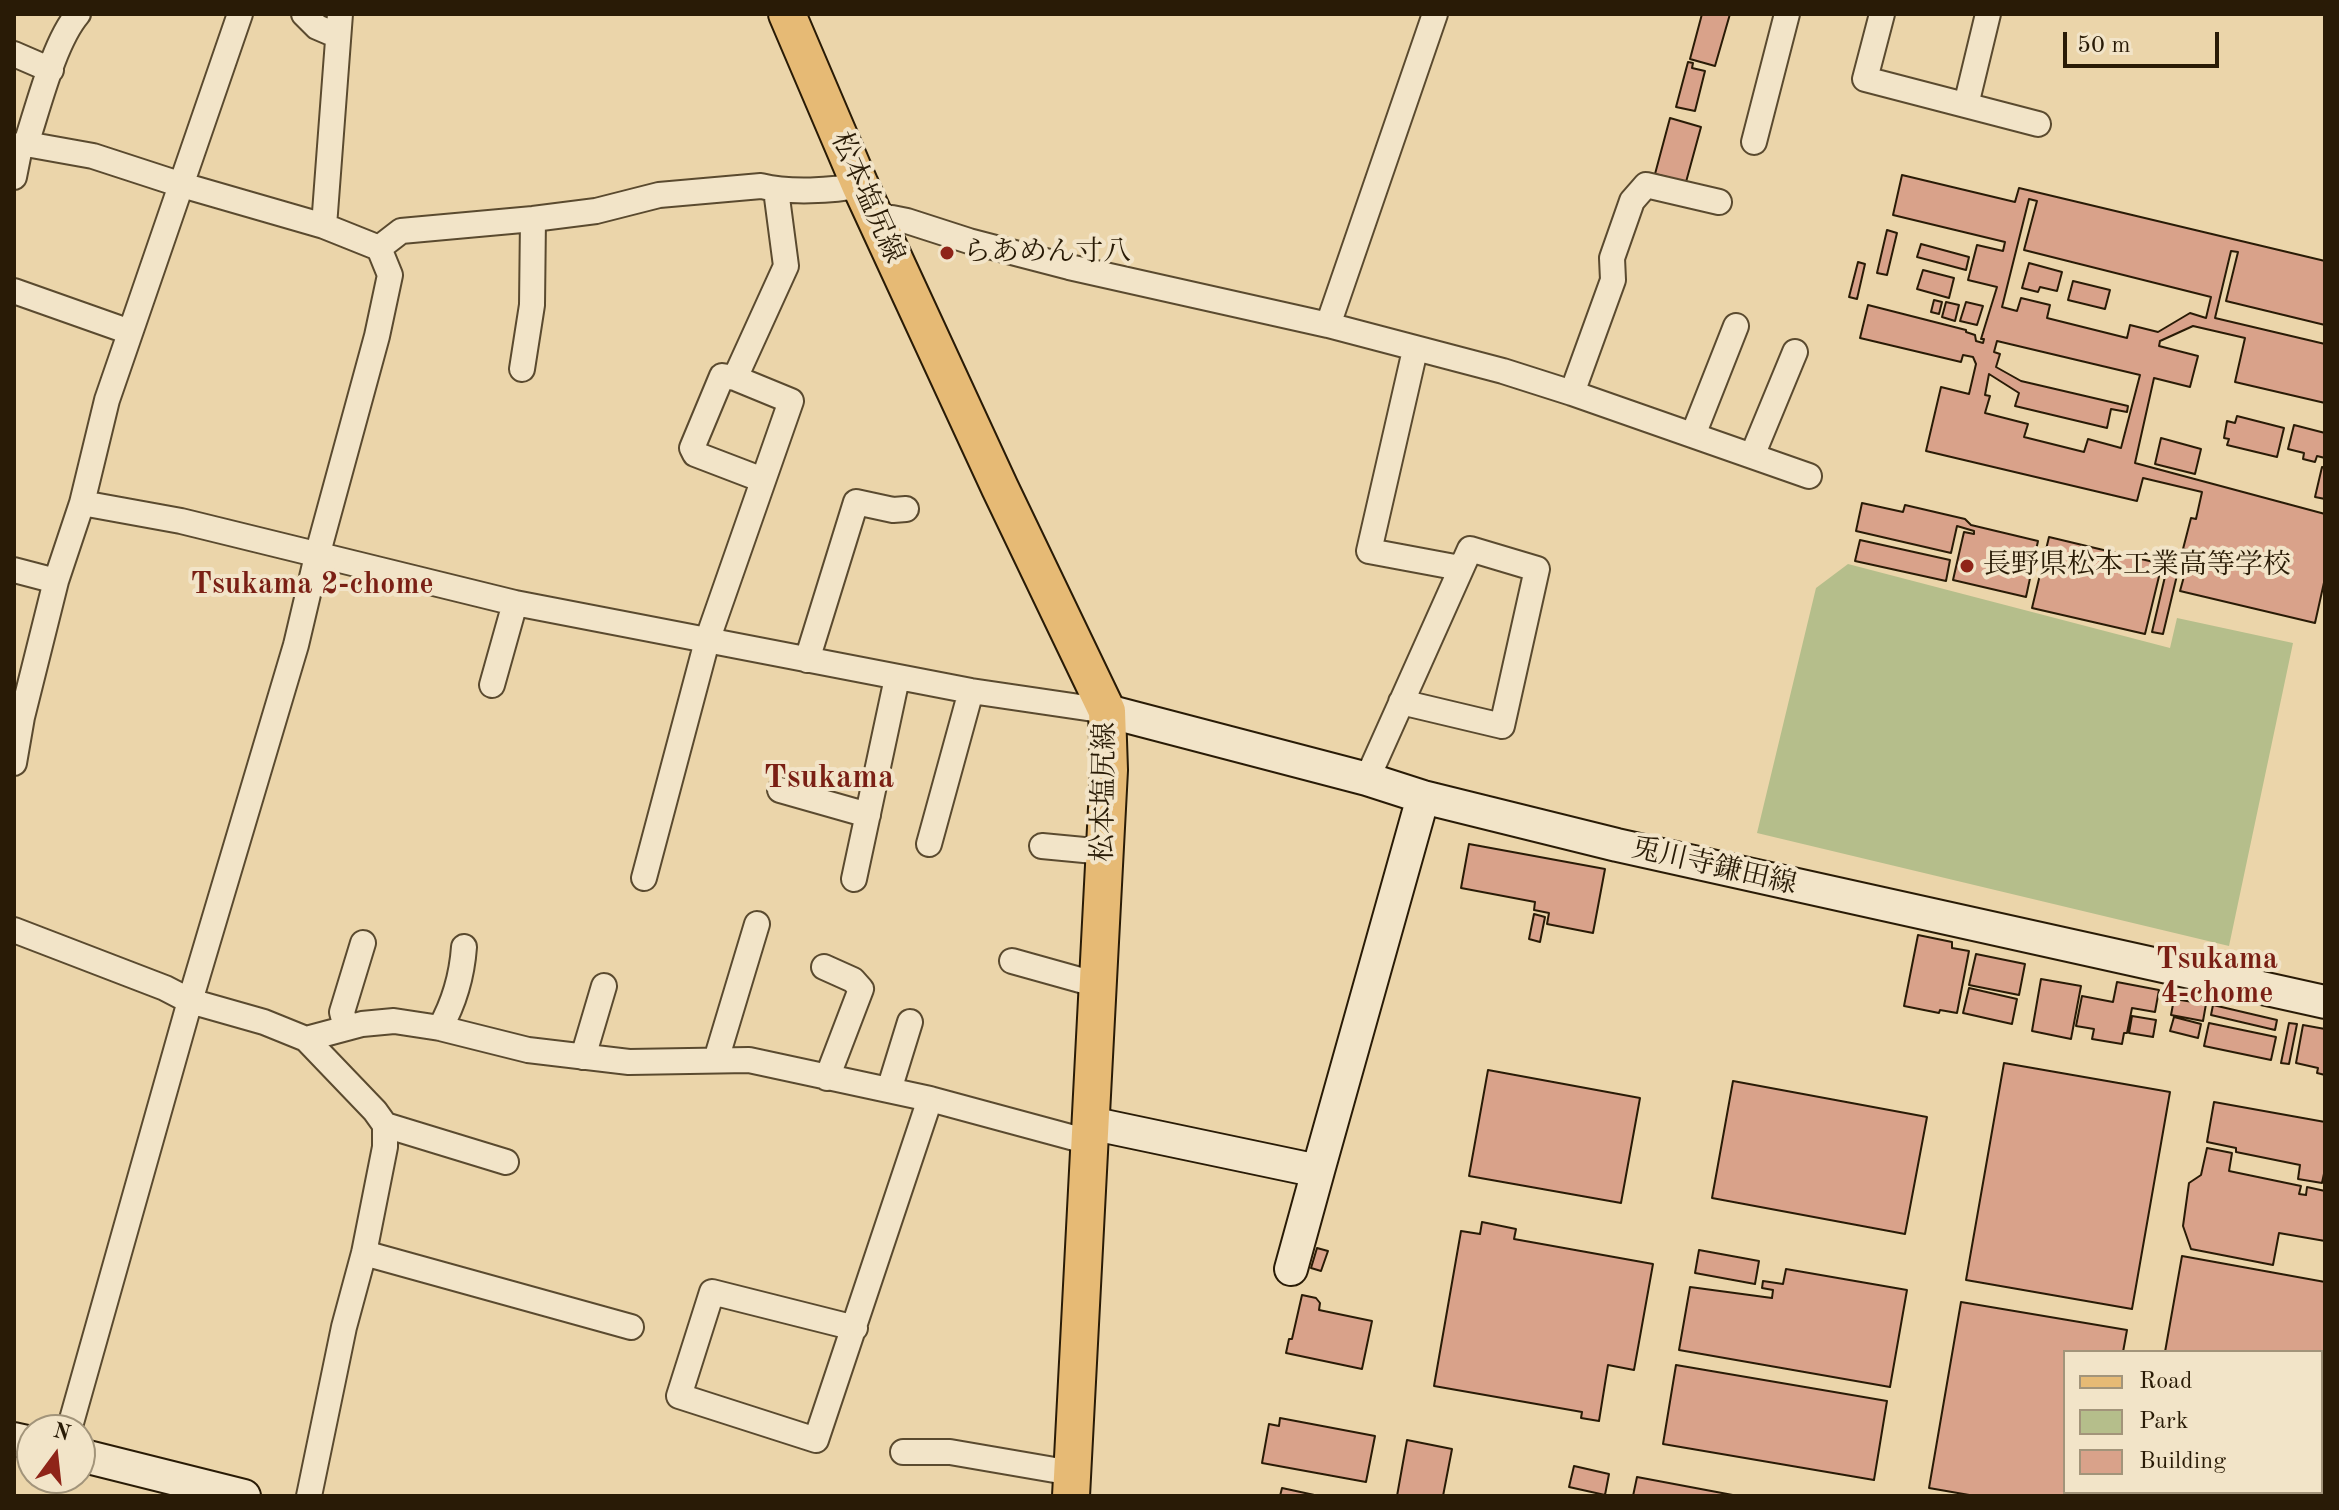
<!DOCTYPE html>
<meta charset="utf-8">
<style>
body{margin:0}
#map{position:relative;width:2339px;height:1510px;overflow:hidden;background:#ebd5aa;font-family:"Old Standard TT",serif}
canvas{display:block}
.frame{position:absolute;inset:0;border:16px solid #291b06;pointer-events:none}
.legend{position:absolute;left:2063px;top:1350px;width:260px;height:144px;box-sizing:border-box;background:#f2e4c8;border:2px solid #a2947a;margin:0;padding:10px 14px;list-style:none;font-size:24px;color:#291b06}
.legend li{display:flex;align-items:center;gap:16px;height:40px}
.legend b{width:40px;border:2px solid #a2947a}
.north{position:absolute;left:16px;top:1414px;width:80px;height:80px;box-sizing:border-box;background:#f2e4c8;border:2px solid #a2947a;border-radius:50%;rotate:15deg;font-size:22px;font-weight:700;line-height:32px;text-align:center;color:#291b06}
.north::after{content:'';display:block;margin:auto;width:28px;height:36px;background:#8f2418;clip-path:polygon(50% 0,100% 100%,50% 72%,0 100%)}
.scale{position:absolute;left:2063px;top:32px;width:156px;height:36px;box-sizing:border-box;border:4px solid #291b06;border-top:0;padding-left:10px;font-size:24px;line-height:28px;white-space:nowrap;color:#291b06;-webkit-text-stroke:6px #f2e4c8;paint-order:stroke}
</style>
<div id="map">
<canvas width="2339" height="1510"></canvas>
<div class="frame"></div>
<ul class="legend">
<li><b style="height:10px;background:#e6ba75"></b>Road</li>
<li><b style="height:22px;background:#b5be8b"></b>Park</li>
<li><b style="height:22px;background:#d9a28a"></b>Building</li>
</ul>
<div class="north">N</div>
<div class="scale">50 m</div>
</div>
<script>
const g = document.querySelector('canvas').getContext('2d');
g.lineJoin = 'round';
function fill(path, color) { g.fillStyle = color; g.fill(path, 'evenodd'); }
function strokePath(path, color, width, dash) { g.strokeStyle = color; g.lineWidth = width; g.lineCap = dash ? 'butt' : 'round'; g.setLineDash(dash || []); g.stroke(path); }
function write(font, color, halo, rows, align = 'center') {
  g.font = font + ' "Old Standard TT","Noto Serif JP",serif'; g.lineWidth = 8; g.setLineDash([]); g.textBaseline = 'middle'; g.strokeStyle = halo; g.fillStyle = color; for (const [text, x, y, turn = 0] of rows) {
    g.save(); g.translate(x, y); g.rotate((+turn || 0) * Math.PI / 180); g.textAlign = isNaN(turn) ? turn : align; if (halo) g.strokeText(text, 0, 0); g.fillText(text, 0, 0); g.restore();
  }
}
const green = new Path2D(`
 M1848,564L2170,648L2177,618L2293,643L2229,946L1757,833L1816,588Z`);
const building = new Path2D(`
 M1702,14H1730L1715,66L1690,59Z
 M1688,62L1693,63L1692,68L1705,71L1695,111L1676,107Z
 M1670,118L1701,127L1686,182L1655,174Z
 M1902,175L2015,202L2019,188L2325,261V325L2226,301L2238,252L2231,251L2215,318L2325,344V403L2235,382L2245,338L2193,326L2160,341L2159,346L2198,356L2190,387L2154,378L2135,463L2325,514V578L2315,623L2180,591L2191,551L2183,549L2191,518L2196,519L2202,492L2143,478L2137,501L1926,451L1941,387L1969,394L1976,364L1973,357L1963,355L1961,362L1860,338L1868,305L1966,330V332L1975,335L1976,341L1983,343L1984,339H1981L1997,287L1968,280L1977,245L2003,251L2005,242L1893,215ZM2029,199L2037,201L2024,250L2211,297L2206,318L2190,313L2158,332L2130,325L2127,338L2047,318L2050,305L2021,298L2017,311L2002,307ZM1997,341L2140,375L2121,448L2088,439L2084,452L2024,437L2028,424L1985,413L1990,396L1985,395L1989,374L2019,393L2015,406L2107,428L2111,409L2127,412L2128,406L2021,381L1996,367L2000,354L1994,352Z
 M1887,230L1897,233L1887,275L1877,273Z
 M1921,244L1969,257L1966,270L1917,257Z
 M1858,262L1865,264L1857,299L1849,297Z
 M2029,263L2062,272L2057,291L2040,287L2038,292L2022,288Z
 M1923,270L1954,278L1949,298L1917,289Z
 M2073,281L2110,290L2105,309L2068,300Z
 M1934,300L1942,302L1939,314L1931,312Z
 M1946,302L1959,305L1955,321L1942,317Z
 M1966,302L1983,306L1977,325L1960,321Z
 M2237,416L2284,428L2277,457L2227,445L2229,439L2224,438L2227,421L2235,423Z
 M2294,425L2325,433V458L2317,456L2315,462L2303,459L2304,453L2288,449Z
 M2161,438L2201,449L2195,474L2155,464Z
 M2322,467L2325,468V499L2315,497Z
 M1862,503L1903,512L1905,505L1965,519L1971,525L2038,541L2026,597L1953,580L1964,532L1974,534V531L1957,526L1951,553L1856,531Z
 M2049,537L2162,564L2145,634L2032,608Z
 M1860,540L1950,560L1946,581L1855,561Z
 M2167,568L2178,571L2163,634L2152,632Z
 M1469,844L1605,869L1593,933L1547,924L1549,913L1534,910L1535,902L1461,888Z
 M1534,914L1545,917L1540,942L1529,939Z
 M1918,935L1952,942V948L1969,951L1957,1013L1940,1010L1939,1013L1904,1006Z
 M1976,954L2025,964L2019,995L1969,985Z
 M2041,979L2081,986L2071,1039L2032,1031Z
 M2117,982L2159,990L2155,1012L2132,1008L2127,1033H2124L2122,1044L2092,1039L2094,1029L2076,1026L2082,996L2113,1002Z
 M1969,988L2017,999L2012,1024L1963,1013Z
 M2174,999L2206,1004L2203,1021L2171,1015Z
 M2213,1005L2277,1020L2275,1030L2211,1015Z
 M2132,1016L2156,1020L2153,1037L2129,1033Z
 M2174,1017L2201,1024L2198,1038L2170,1031Z
 M2209,1023L2276,1037L2271,1060L2204,1046Z
 M2289,1023L2297,1024L2289,1064L2281,1063Z
 M2303,1025L2325,1029V1075L2317,1073L2318,1068L2296,1063Z
 M2004,1063L2170,1092L2132,1309L1966,1280Z
 M1488,1070L1640,1098L1621,1203L1469,1176Z
 M1733,1081L1927,1117L1905,1234L1712,1198Z
 M2214,1102L2325,1122V1169L2322,1183L2298,1179L2300,1165L2236,1152V1148L2207,1142Z
 M2207,1148L2232,1153L2229,1171L2301,1186L2299,1194L2306,1195L2307,1187L2325,1191V1241L2279,1233L2273,1265L2191,1249L2183,1226L2189,1183L2201,1175Z
 M1482,1222L1516,1229L1514,1239L1653,1264L1634,1370L1608,1365L1599,1421L1581,1418L1582,1412L1434,1386L1461,1231L1480,1234Z
 M1317,1248L1328,1251L1321,1271L1311,1268Z
 M1699,1250L1759,1261L1755,1284L1695,1273Z
 M2182,1256L2325,1282V1496H2139V1492H2321V1352H2165Z
 M1786,1269L1907,1290L1890,1387L1679,1350L1690,1287L1772,1298L1773,1290L1762,1288L1763,1281L1783,1284Z
 M1302,1295L1316,1298L1320,1303L1319,1310L1372,1321L1362,1369L1286,1353L1289,1339H1292Z
 M1961,1302L2127,1330L2123,1352H2065V1492H2100L2099,1496H1975L1929,1488Z
 M1676,1365L1887,1401L1874,1480L1663,1444Z
 M1280,1418L1375,1436L1366,1482L1262,1463L1269,1424L1279,1426Z
 M1407,1440L1452,1449L1443,1496H1397Z
 M1574,1466L1609,1474L1605,1495L1569,1487Z
 M1637,1477L1738,1496H1633Z
 M1282,1488L1319,1496H1280Z`);
const street = new Path2D(`
 M304,14L317,27L338,36
 M1882,14L1865,79L2038,124
 M14,54L51,70
 M1966,105L1988,14
 M1754,142L1787,14
 M26,144C38,108 54,42 78,14
 M14,146L26,144L93,156L182,185L324,226L379,248L390,275L377,336L317,556L296,645L190,1001L69,1430
 M14,177L20,147
 M878,223L892,218L907,221L969,241L1069,267L1328,325L1503,371L1572,393L1809,476
 M324,226L340,14
 M379,248L401,231L533,219L596,211L659,195L761,186C788,193 833,191 860,185
 M14,291L130,332
 M1328,325L1435,14
 M1415,350L1369,551L1460,568
 M522,369L532,305L533,219
 M735,378L722,376L692,448L695,454L763,480
 M1572,393L1613,280L1612,258L1632,201L1646,185L1719,202
 M1693,435L1736,326
 M1752,456L1795,352
 M82,503L181,521L515,603L971,691L1107,711
 M14,570L56,581
 M807,660L856,502L893,510L906,509
 M492,685L515,603
 M14,763L22,717L56,581L82,503L107,400L240,14
 M1367,779L1470,549L1537,569L1502,726L1401,702
 M780,790L868,815
 M929,844L971,691
 M1042,846L1105,852
 M644,878L707,641L791,401L735,378L786,266L776,190
 M854,879L897,678
 M14,930L165,988L190,1001L264,1022L306,1039L375,1111L385,1125V1147L364,1253L344,1327L309,1496
 M1012,961L1098,985
 M824,967L853,980L861,989L827,1078
 M346,1028L342,1012L363,943
 M440,1028C454,1003 462,975 464,947
 M306,1039L362,1024L394,1021L440,1028L528,1050L629,1062L749,1060L930,1099L1089,1142
 M583,1057L604,986
 M716,1060L757,924
 M889,1090L910,1022
 M385,1125L506,1162
 M364,1253L631,1327
 M855,1328L712,1292L679,1396L816,1440L930,1099
 M903,1452H950L1072,1473`);
const secondary = new Path2D(`
 M1107,711L1367,779L1423,797L1617,845L2325,1002
 M1090,1123L1318,1171L1291,1269
 M1318,1171L1423,797
 M14,1439L32,1443
 M80,1455L244,1496`);
const primary = new Path2D(`
 M787,14L860,185L1000,488L1107,711L1109,770L1071,1496`);
const markers = [
 [947,253,8,"#8f2418"],
 [1967,566,8,"#8f2418"]
];
const streetNames = [
 ["松本塩尻線",867,198,66],
 ["松本塩尻線",1105,792,-89],
 ["兎川寺鎌田線",1714,867,13]
];
const poiNames = [
 ["らあめん寸八",963,253],
 ["長野県松本工業高等学校",1983,566]
];
const neighbourhoodNames = [
 ["Tsukama 2-chome",312,585],
 ["Tsukama",2217,960],
 ["4-chome",2217,994]
];
const quarterNames = [
 ["Tsukama",829,779]
];
fill(green, '#b5be8b');
fill(building, '#d9a28a');
strokePath(building, '#291b06', 2);
strokePath(street, '#5a4a2f', 28);
strokePath(secondary, '#291b06', 36);
strokePath(primary, '#291b06', 40);
strokePath(street, '#f2e4c8', 24);
strokePath(secondary, '#f2e4c8', 32);
strokePath(primary, '#e6ba75', 36);
for (const [x, y, r, color] of markers) { const dot = new Path2D(); dot.arc(x, y, r, 0, 2 * Math.PI); g.fillStyle = color; g.fill(dot); strokePath(dot, '#f2e4c8', 3); }
write('28px', '#291b06', '#f2e4c8', streetNames);
write('28px', '#291b06', '#f2e4c8', poiNames, 'left');
write('bold 30px', '#7a1f14', '#f2e4c8', neighbourhoodNames);
write('bold 32px', '#7a1f14', '#f2e4c8', quarterNames);
</script>
